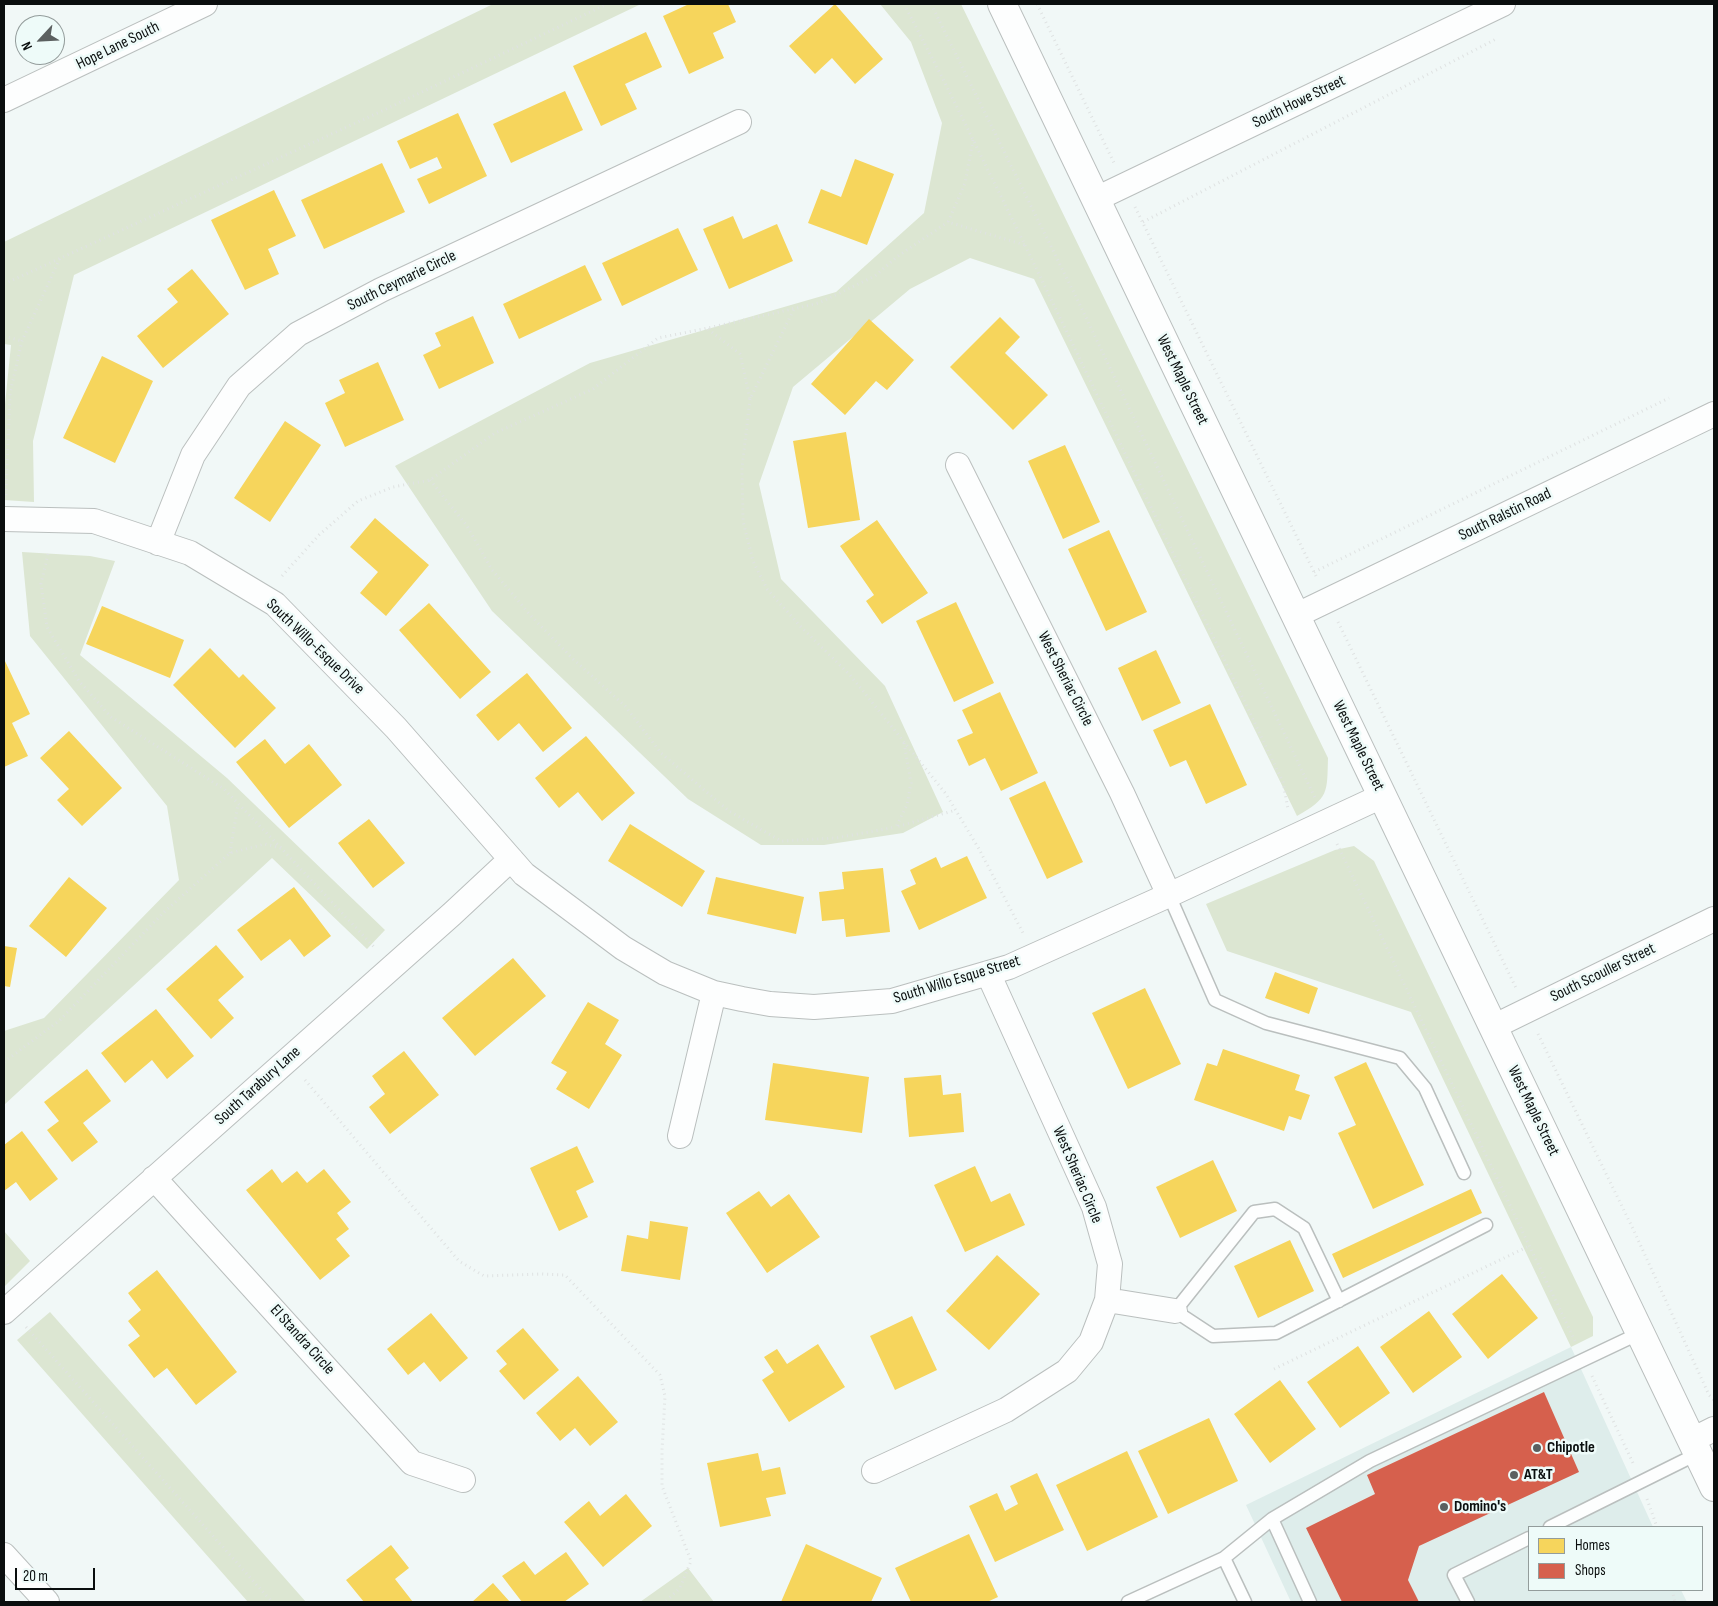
<!DOCTYPE html>
<style>
body{margin:0}
#map{position:relative;width:1718px;height:1606px;overflow:hidden;background:#f1f8f7;font-family:"Sofia Sans Condensed",sans-serif}
canvas{display:block}
.frame{position:absolute;inset:0;border:5px solid #0a0e0e;pointer-events:none}
.legend{position:absolute;left:1528px;top:1526px;width:175px;height:65px;box-sizing:border-box;background:#eefbf9;border:1px solid #939c9b;margin:0;padding:6px 9px;list-style:none;font-size:15px;color:#0a0e0e}
.legend li{display:flex;align-items:center;gap:10px;height:25px}
.legend b{width:25px;border:1px solid #939c9b}
.north{position:absolute;left:15px;top:15px;width:50px;height:50px;box-sizing:border-box;background:#eefbf9;border:1px solid #939c9b;border-radius:50%;rotate:245deg;font-size:14px;font-weight:700;line-height:20px;text-align:center;color:#0a0e0e}
.north::after{content:'';display:block;margin:auto;width:18px;height:22px;background:#5b6060;clip-path:polygon(50% 0,100% 100%,50% 72%,0 100%)}
.scale{position:absolute;left:15px;top:1568px;width:80px;height:22px;box-sizing:border-box;border:2px solid #0a0e0e;border-top:0;padding-left:6px;font-size:15px;line-height:18px;white-space:nowrap;color:#0a0e0e;-webkit-text-stroke:4px #eefbf9;paint-order:stroke}
</style>
<div id="map">
<canvas width="1718" height="1606"></canvas>
<div class="frame"></div>
<ul class="legend">
<li><b style="height:14px;background:#f6d55c"></b>Homes</li>
<li><b style="height:14px;background:#d6604d"></b>Shops</li>
</ul>
<div class="north">N</div>
<div class="scale">20 m</div>
</div>
<script>
const g = document.querySelector('canvas').getContext('2d');
g.lineJoin = 'round';
function fill(path, color) { g.fillStyle = color; g.fill(path, 'evenodd'); }
function strokePath(path, color, width, dash) { g.strokeStyle = color; g.lineWidth = width; g.lineCap = dash ? 'butt' : 'round'; g.setLineDash(dash || []); g.stroke(path); }
function write(font, color, halo, rows, align = 'center') {
  g.font = font + ' "Sofia Sans Condensed",sans-serif'; g.lineWidth = 5; g.setLineDash([]); g.textBaseline = 'middle'; g.strokeStyle = halo; g.fillStyle = color; for (const [text, x, y, turn = 0] of rows) {
    g.save(); g.translate(x, y); g.rotate((+turn || 0) * Math.PI / 180); g.textAlign = isNaN(turn) ? turn : align; if (halo) g.strokeText(text, 0, 0); g.fillText(text, 0, 0); g.restore();
  }
}
const built = new Path2D(`
 M1571,1347L1653,1527H1529V1590H1681L1687,1602H1291L1246,1505Z`);
const green = new Path2D(`
 M493,4H641L74,275L33,441L34,502L4,500V414L11,345L4,344V242Z
 M880,4H961L1328,758C1327,793 1329,798 1297,816L1034,279L970,258L910,289L793,387L759,484L781,579L885,686L943,812L903,833L824,845H761L688,799L492,611L395,466L590,363L836,292L924,213L942,123L911,42Z
 M22,552L90,556L115,561L80,655L227,778L385,930L367,949L272,858L4,1105V1031L44,1018L179,880L167,806L30,636Z
 M1354,846L1374,861L1593,1317V1336L1571,1347L1411,1012L1227,951L1206,904L1335,850Z
 M4,1231L30,1261L4,1287Z
 M50,1312L306,1602H248L17,1340Z
 M688,1568L714,1602H640Z`);
const homes = new Path2D(`
 M689,4H728L736,22L713,33L724,58L689,74L663,16Z
 M835,4L883,59L855,84L832,58L815,74L789,46Z
 M646,32L662,67L625,84L637,109L601,126L573,66Z
 M565,91L583,130L511,163L493,124Z
 M458,113L487,176L429,204L417,179L442,168L437,157L410,169L397,141Z
 M855,159L894,174L867,245L808,223L821,189L841,197Z
 M382,163L405,212L324,249L301,200Z
 M274,190L296,236L268,249L279,274L245,290L211,220Z
 M733,216L743,239L777,224L793,261L729,289L703,229Z
 M678,228L698,270L622,306L602,263Z
 M585,265L602,300L519,339L503,304Z
 M192,269L229,314L163,368L137,336L178,302L167,289Z
 M473,316L494,363L439,389L423,355L441,346L435,333Z
 M1000,317L1020,337L1005,353L1048,395L1013,430L950,367Z
 M869,319L914,360L887,390L876,381L845,415L811,384Z
 M102,356L153,381L115,463L63,438Z
 M378,362L404,420L345,447L325,403L345,393L339,380Z
 M285,421L321,445L270,522L234,498Z
 M846,432L860,520L808,528L793,441Z
 M1065,445L1100,522L1063,539L1028,461Z
 M375,518L429,565L386,616L360,593L378,572L350,547Z
 M877,520L928,593L882,624L866,601L874,595L840,546Z
 M1109,530L1147,612L1106,631L1068,549Z
 M956,602L994,683L954,702L916,621Z
 M429,603L491,672L460,699L399,630Z
 M102,606L184,640L170,678L86,644Z
 M210,648L239,678L243,674L276,708L235,748L173,685Z
 M1156,650L1181,703L1142,721L1118,668Z
 M4,659L30,714L12,723L28,756L4,767Z
 M527,673L572,728L543,752L519,723L498,741L476,715Z
 M1000,692L1038,773L1001,791L985,758L969,766L957,740L973,733L962,710Z
 M1210,704L1247,785L1206,804L1186,760L1170,767L1153,730Z
 M69,731L122,788L82,826L57,800L69,789L40,758Z
 M586,736L635,793L602,821L578,792L559,808L535,778Z
 M265,739L285,764L309,744L342,785L289,828L236,762Z
 M1045,781L1083,862L1047,879L1009,798Z
 M369,819L405,863L373,888L338,843Z
 M630,824L705,871L682,907L608,861Z
 M967,856L987,898L919,930L901,891L916,884L910,870L936,857L941,868Z
 M883,868L890,932L846,937L844,919L822,921L819,892L844,889L842,872Z
 M69,877L107,908L66,957L29,926Z
 M716,877L804,897L796,934L707,914Z
 M294,887L331,936L304,957L290,939L261,961L237,930Z
 M216,945L244,977L218,1000L234,1018L211,1039L166,989Z
 M4,946L17,948L10,987L4,986Z
 M513,958L546,996L475,1056L442,1018Z
 M1275,972L1318,988L1309,1014L1265,998Z
 M1145,988L1181,1064L1128,1089L1092,1013Z
 M588,1002L619,1020L605,1044L622,1055L589,1109L556,1089L567,1072L551,1063Z
 M156,1009L194,1056L167,1079L152,1060L125,1083L101,1053Z
 M1223,1049L1300,1075L1295,1090L1310,1095L1301,1120L1289,1116L1284,1131L1194,1100L1207,1063L1217,1066Z
 M404,1051L439,1095L390,1134L369,1107L385,1094L372,1076Z
 M1366,1062L1424,1185L1373,1209L1338,1133L1356,1125L1334,1077Z
 M773,1063L869,1077L862,1133L765,1120Z
 M87,1069L111,1101L83,1123L98,1142L72,1162L47,1130L59,1121L44,1102Z
 M941,1075L943,1095L961,1093L964,1132L909,1137L904,1078Z
 M22,1131L58,1179L30,1201L16,1182L4,1191V1145Z
 M577,1146L594,1182L576,1191L588,1217L559,1231L530,1168Z
 M1213,1160L1237,1211L1180,1238L1156,1187Z
 M975,1166L991,1202L1010,1193L1025,1225L965,1252L934,1185Z
 M272,1169L282,1183L297,1171L307,1183L324,1169L351,1202L337,1213L349,1229L336,1239L350,1256L320,1280L246,1190Z
 M1471,1189L1482,1213L1343,1278L1332,1254Z
 M759,1191L771,1207L789,1194L820,1237L767,1273L726,1213Z
 M650,1221L688,1227L680,1280L621,1271L627,1235L648,1239Z
 M1290,1240L1314,1291L1258,1318L1234,1266Z
 M997,1255L1040,1294L989,1350L946,1311Z
 M157,1270L237,1372L196,1405L167,1368L154,1378L128,1345L140,1336L128,1321L141,1310L128,1293Z
 M1502,1274L1538,1318L1488,1359L1452,1314Z
 M1429,1311L1462,1357L1413,1393L1380,1347Z
 M431,1313L468,1358L440,1382L424,1362L408,1375L387,1349Z
 M912,1316L937,1370L895,1390L870,1336Z
 M523,1328L559,1370L524,1400L499,1371L507,1364L496,1351Z
 M818,1344L845,1387L789,1422L762,1380L774,1372L764,1357L777,1349L787,1364Z
 M1358,1346L1390,1393L1340,1428L1307,1382Z
 M578,1376L618,1422L590,1446L575,1428L560,1441L536,1413Z
 M1280,1380L1316,1429L1270,1463L1234,1414Z
 M1209,1418L1238,1481L1168,1514L1138,1451Z
 M1127,1451L1158,1517L1087,1551L1056,1485Z
 M758,1453L762,1471L780,1467L786,1494L766,1498L771,1516L720,1527L707,1463Z
 M1037,1473L1064,1530L995,1562L969,1506L997,1493L1005,1511L1018,1504L1010,1486Z
 M626,1494L652,1526L603,1567L564,1522L589,1501L600,1516Z
 M969,1534L998,1597L987,1602H911L895,1568Z
 M806,1544L882,1578L871,1602H781Z
 M391,1545L409,1568L395,1579L413,1602H364L346,1580Z
 M566,1552L589,1584L564,1602H522L502,1576L524,1561L535,1575Z
 M493,1583L510,1602H472Z`);
const shops = new Path2D(`
 M1544,1392L1579,1472L1419,1546L1408,1580L1419,1602H1342L1306,1528L1375,1494L1367,1475Z`);
const path = new Path2D(`
 M904,4L944,81L1025,245L1283,782L1288,809
 M931,4L1080,305L1316,800
 M1037,4L1114,163
 M973,140L965,183L948,222L1025,245
 M1135,207L1317,578
 M1143,222L1498,38
 M4,284L384,110L607,4
 M708,329L740,354L750,399L794,309
 M4,336L22,341
 M750,399L742,468L743,521L753,561L767,589L802,628L850,675L946,794L979,849L1023,933
 M430,480L467,526L492,570L532,617L572,658L625,706L661,753L729,811L781,841L836,838L896,827
 M6,495L10,393L22,341L60,258
 M48,554L41,584L47,627L79,681L111,717L224,789L281,848
 M1314,572L1669,398
 M282,576L319,535L358,501L393,487L430,480L495,433L593,389L658,338L708,328L819,303L875,276L898,256L948,222
 M1338,622L1516,988
 M904,743L911,783L907,805L896,827L956,810
 M1337,844L1575,1341
 M230,853L238,804
 M1538,1034L1634,1231L1709,1395L1714,1400
 M4,1062L59,1021L163,913L230,853L265,844L281,848L375,948
 M305,1080L459,1261L484,1276L541,1274L565,1275L660,1375L665,1396L662,1451V1486L691,1561L680,1588L665,1602
 M4,1261L11,1268
 M26,1327L272,1602
 M1274,1369L1529,1246
 M1592,1376L1633,1463
 M1647,1499L1657,1527
 M1672,1590L1675,1602`);
const lane = new Path2D(`
 M1169,895L1215,1000L1266,1023L1400,1058L1425,1088L1464,1173
 M1339,1301L1304,1228L1275,1209L1254,1212L1175,1311L1213,1336L1276,1333L1486,1225
 M1550,1527L1699,1453
 M1224,1558L1272,1519
 M1128,1602L1224,1558L1245,1602
 M1310,1602L1272,1519L1370,1461L1640,1333
 M1468,1602L1454,1575L1529,1538`);
const street = new Path2D(`
 M4,100L205,4
 M1096,199L1503,4
 M958,465L1122,793L1169,895
 M4,519L94,521L190,553L275,604L396,728L524,874L623,948L665,973L714,993L742,999L770,1004L814,1007L892,1001L1009,967L1169,895L1382,796
 M158,543L193,455L239,386L298,334L381,290L739,122
 M1295,616L1714,414
 M1493,1027L1714,919
 M680,1136L714,993
 M154,1178L412,1463L463,1480
 M1107,1300L1175,1311
 M4,1312L452,914L511,859
 M1692,1440L1714,1429
 M874,1471L1006,1410L1067,1371L1091,1342L1107,1300L1110,1264L1094,1207L988,973
 M4,1555L47,1602`);
const secondary = new Path2D(`
 M1002,4L1714,1487`);
const markers = [
 [1537,1448,5,"#5b6060"],
 [1514,1475,5,"#5b6060"],
 [1444,1507,5,"#5b6060"]
];
const streetNames = [
 ["Hope Lane South",118,46,-26],
 ["South Howe Street",1299,102,-26],
 ["South Ceymarie Circle",402,281,-26],
 ["West Maple Street",1182,380,64],
 ["South Ralstin Road",1505,515,-26],
 ["South Willo-Esque Drive",315,647,44],
 ["West Sheriac Circle",1065,679,63],
 ["West Maple Street",1358,746,64],
 ["South Scouller Street",1603,973,-26],
 ["South Willo Esque Street",957,980,-17],
 ["South Tarabury Lane",258,1086,-42],
 ["West Maple Street",1533,1111,64],
 ["West Sheriac Circle",1077,1175,67],
 ["El Standra Circle",302,1340,48]
];
const poiNames = [
 ["Chipotle",1547,1448],
 ["AT&T",1524,1475],
 ["Domino's",1454,1507]
];
fill(built, '#deedeb');
fill(green, '#dce6d2');
fill(homes, '#f6d55c');
fill(shops, '#d6604d');
strokePath(lane, '#babfbe', 15);
strokePath(street, '#babfbe', 26);
strokePath(secondary, '#babfbe', 30);
strokePath(path, '#dfe2e2', 3, [1, 4]);
strokePath(lane, '#fdfefe', 12);
strokePath(street, '#fdfefe', 24);
strokePath(secondary, '#fdfefe', 28);
for (const [x, y, r, color] of markers) { const dot = new Path2D(); dot.arc(x, y, r, 0, 2 * Math.PI); g.fillStyle = color; g.fill(dot); strokePath(dot, '#eefbf9', 2); }
write('16px', '#0a0e0e', '#eefbf9', streetNames);
write('bold 16px', '#0a0e0e', '#eefbf9', poiNames, 'left');
</script>
